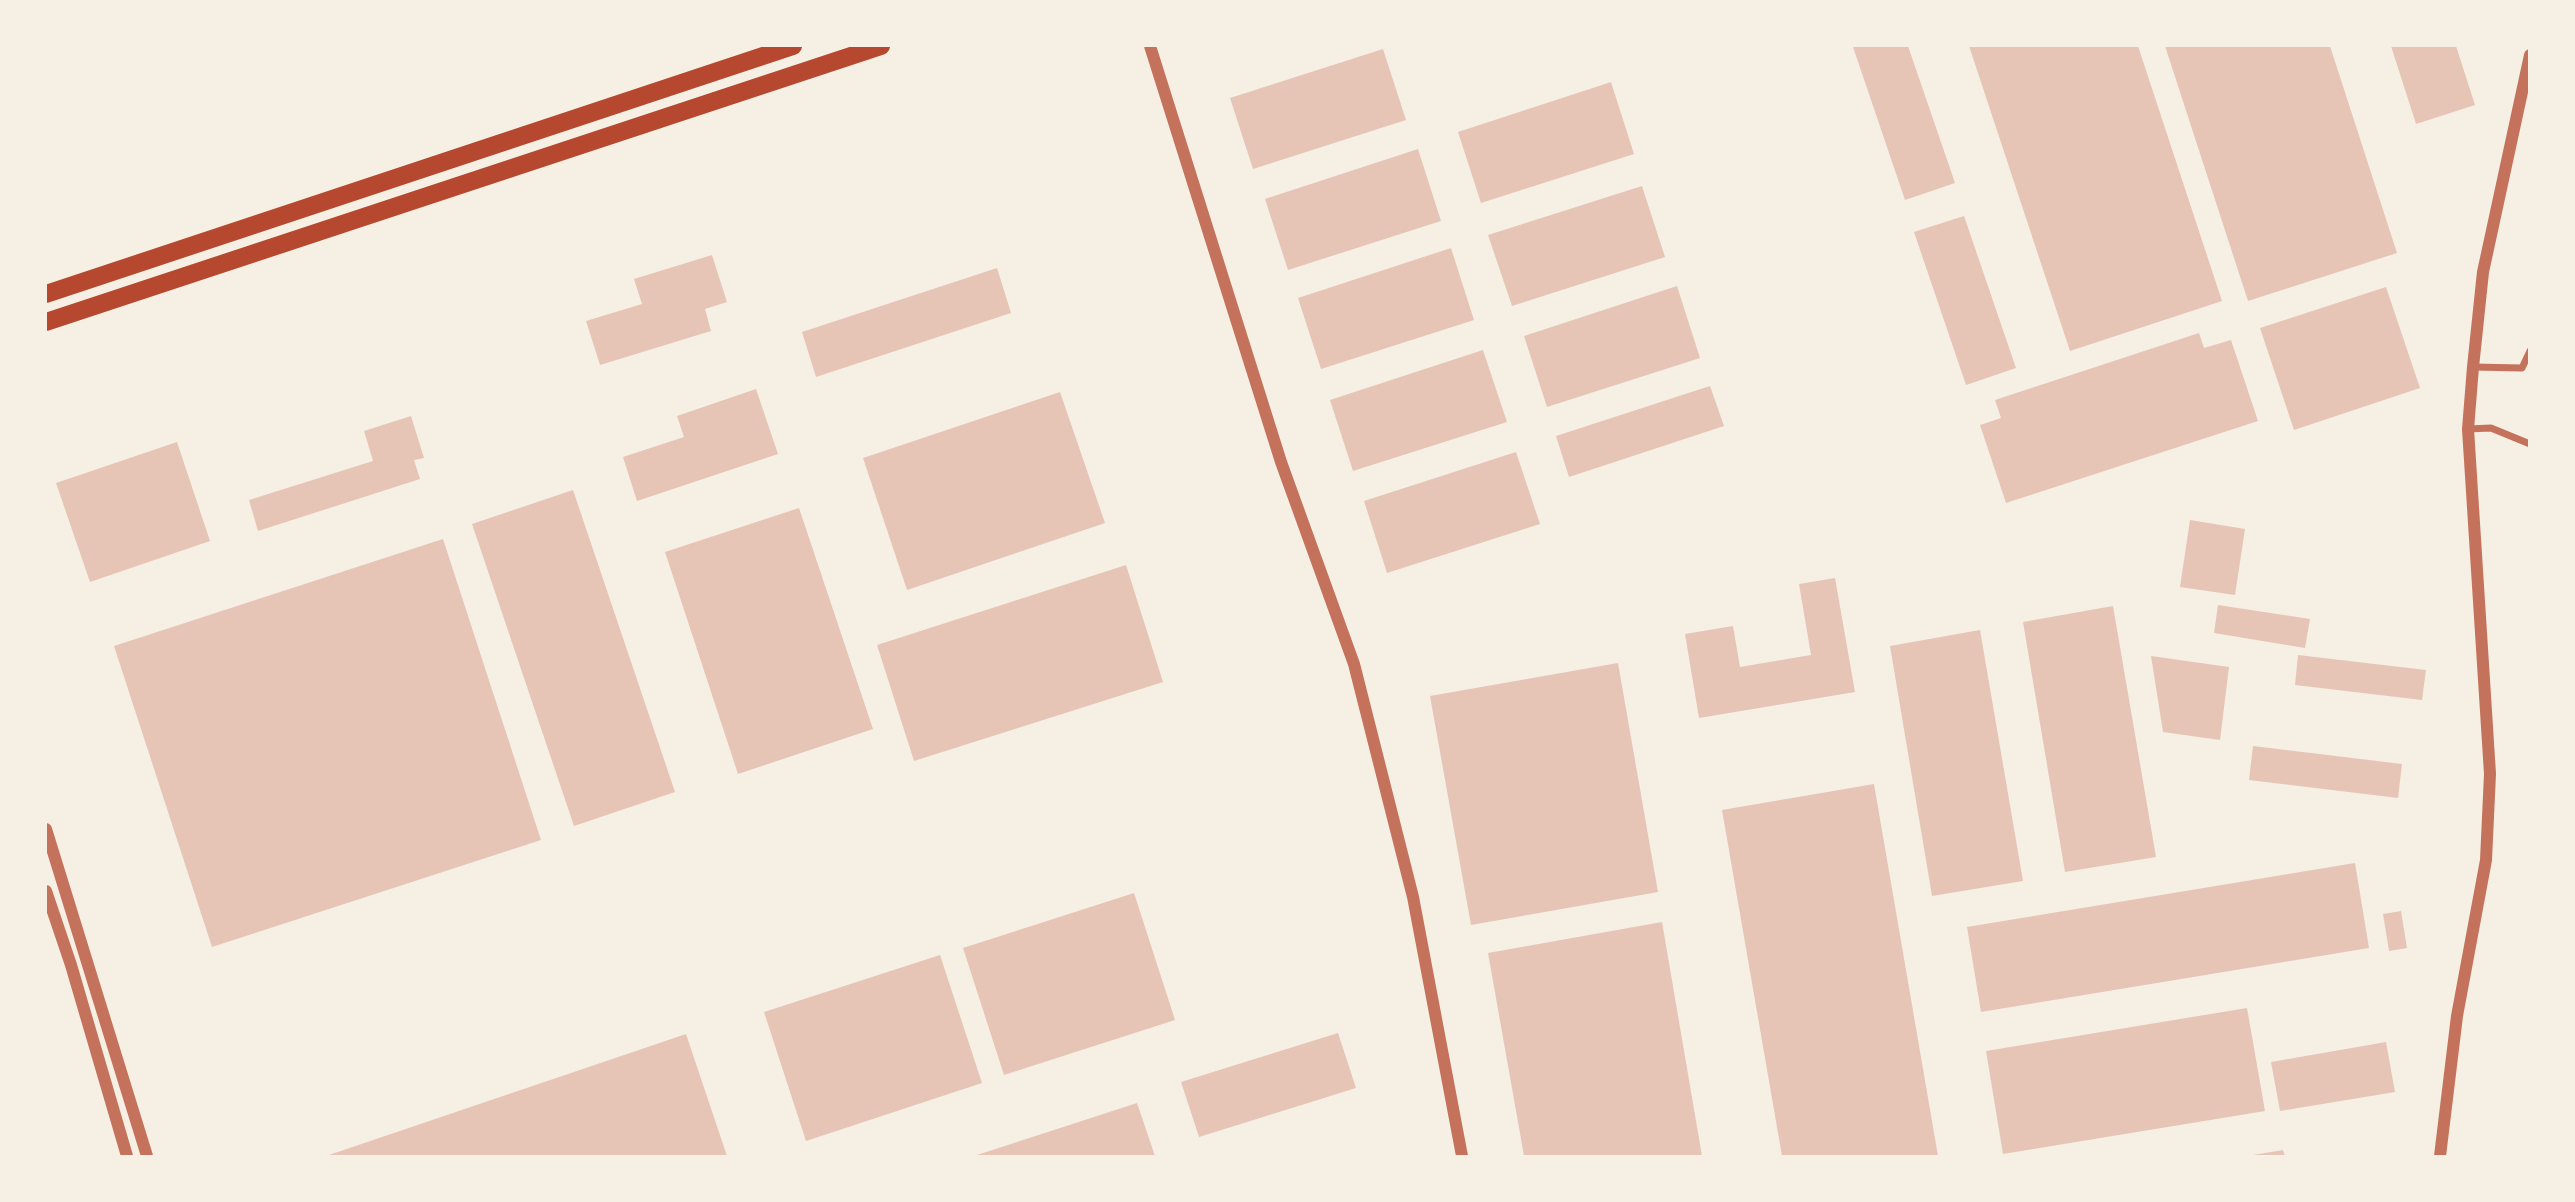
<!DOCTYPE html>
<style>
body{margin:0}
#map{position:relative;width:2575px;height:1202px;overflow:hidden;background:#f6efe4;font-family:"Zilla Slab",serif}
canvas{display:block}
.frame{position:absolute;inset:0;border:47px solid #f6efe4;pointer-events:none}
</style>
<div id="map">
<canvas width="2575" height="1202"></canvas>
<div class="frame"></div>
</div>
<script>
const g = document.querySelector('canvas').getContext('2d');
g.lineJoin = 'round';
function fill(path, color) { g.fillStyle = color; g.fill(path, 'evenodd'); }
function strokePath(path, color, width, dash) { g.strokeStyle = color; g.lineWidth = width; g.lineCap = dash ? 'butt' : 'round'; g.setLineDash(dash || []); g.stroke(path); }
const building = new Path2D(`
 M1858,46H1908L1955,183L1905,200L1853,47Z
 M1969,46H2138L2222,301L2070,351Z
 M2165,46H2330L2397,253L2248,301Z
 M2391,46H2456L2475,105L2416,124Z
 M1383,49L1406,120L1253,169L1230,98Z
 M1611,82L1634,154L1481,203L1458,132Z
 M1418,149L1441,221L1288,270L1265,199Z
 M1642,186L1665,257L1512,306L1488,235Z
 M1964,216L2016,368L1966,385L1914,232Z
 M1451,248L1474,320L1321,369L1298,298Z
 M712,255L727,302L705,309L711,331L600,365L586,321L642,304L634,279Z
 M997,268L1011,313L816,377L802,332Z
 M1677,286L1700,358L1547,407L1524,336Z
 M2386,287L2420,388L2294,430L2260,328Z
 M2199,333L2204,348L2231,340L2258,421L2006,503L1980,425L2001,418L1995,400Z
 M1483,350L1507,422L1353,471L1330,400Z
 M1710,386L1724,426L1569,477L1556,436Z
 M756,389L778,454L637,501L623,457L684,437L677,416Z
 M1060,392L1105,523L907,590L863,458Z
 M411,416L424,458L414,460L420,479L258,531L249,500L373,461L364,431Z
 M177,442L210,541L90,582L56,483Z
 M1516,452L1540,524L1387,573L1364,501Z
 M573,490L675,792L574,826L472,524Z
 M799,508L873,729L738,774L665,552Z
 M2190,520L2245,529L2235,595L2180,587Z
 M443,539L541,840L212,947L114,646Z
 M1126,565L1163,682L914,761L877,645Z
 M1835,578L1855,692L1699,718L1685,634L1733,626L1740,667L1811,655L1799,584Z
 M2218,605L2310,619L2305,648L2214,633Z
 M2113,606L2156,857L2065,872L2023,622Z
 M1980,630L2023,881L1932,896L1890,646Z
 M2298,655L2426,670L2422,700L2295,685Z
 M2151,656L2229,667L2220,740L2163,732Z
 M1618,663L1658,892L1471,925L1430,696Z
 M2253,746L2402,764L2398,798L2249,780Z
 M1874,784L1938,1156H1782L1722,810Z
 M2355,863L2369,948L1981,1012L1967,927Z
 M1134,893L1175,1020L1004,1075L963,948Z
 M2401,911L2407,948L2389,951L2383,914Z
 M1662,922L1702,1156H1524L1488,953Z
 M940,955L982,1083L806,1141L764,1012Z
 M2247,1008L2265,1111L2003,1154L1986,1051Z
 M1338,1033L1356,1088L1199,1137L1181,1082Z
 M686,1034L727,1156H326Z
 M2386,1042L2395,1092L2280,1111L2271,1062Z
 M1137,1103L1155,1156H974Z
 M2283,1150L2285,1156H2253V1155Z`);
const minor = new Path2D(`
 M2473,367L2522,368L2530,351
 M2468,429L2491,428L2530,444`);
const tertiary = new Path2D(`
 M1150,46L1281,462L1354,664L1413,897L1462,1156
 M46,829L147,1156
 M46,891L71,965L127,1156
 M2440,1156L2457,1016L2486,860L2490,774L2468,429L2473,367L2483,272L2530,55`);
const primary = new Path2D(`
 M46,294L793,46
 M46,322L881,46`);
fill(building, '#e6c5b7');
strokePath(minor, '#c5725c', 7);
strokePath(tertiary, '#c5725c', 12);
strokePath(primary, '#b5482f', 18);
</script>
